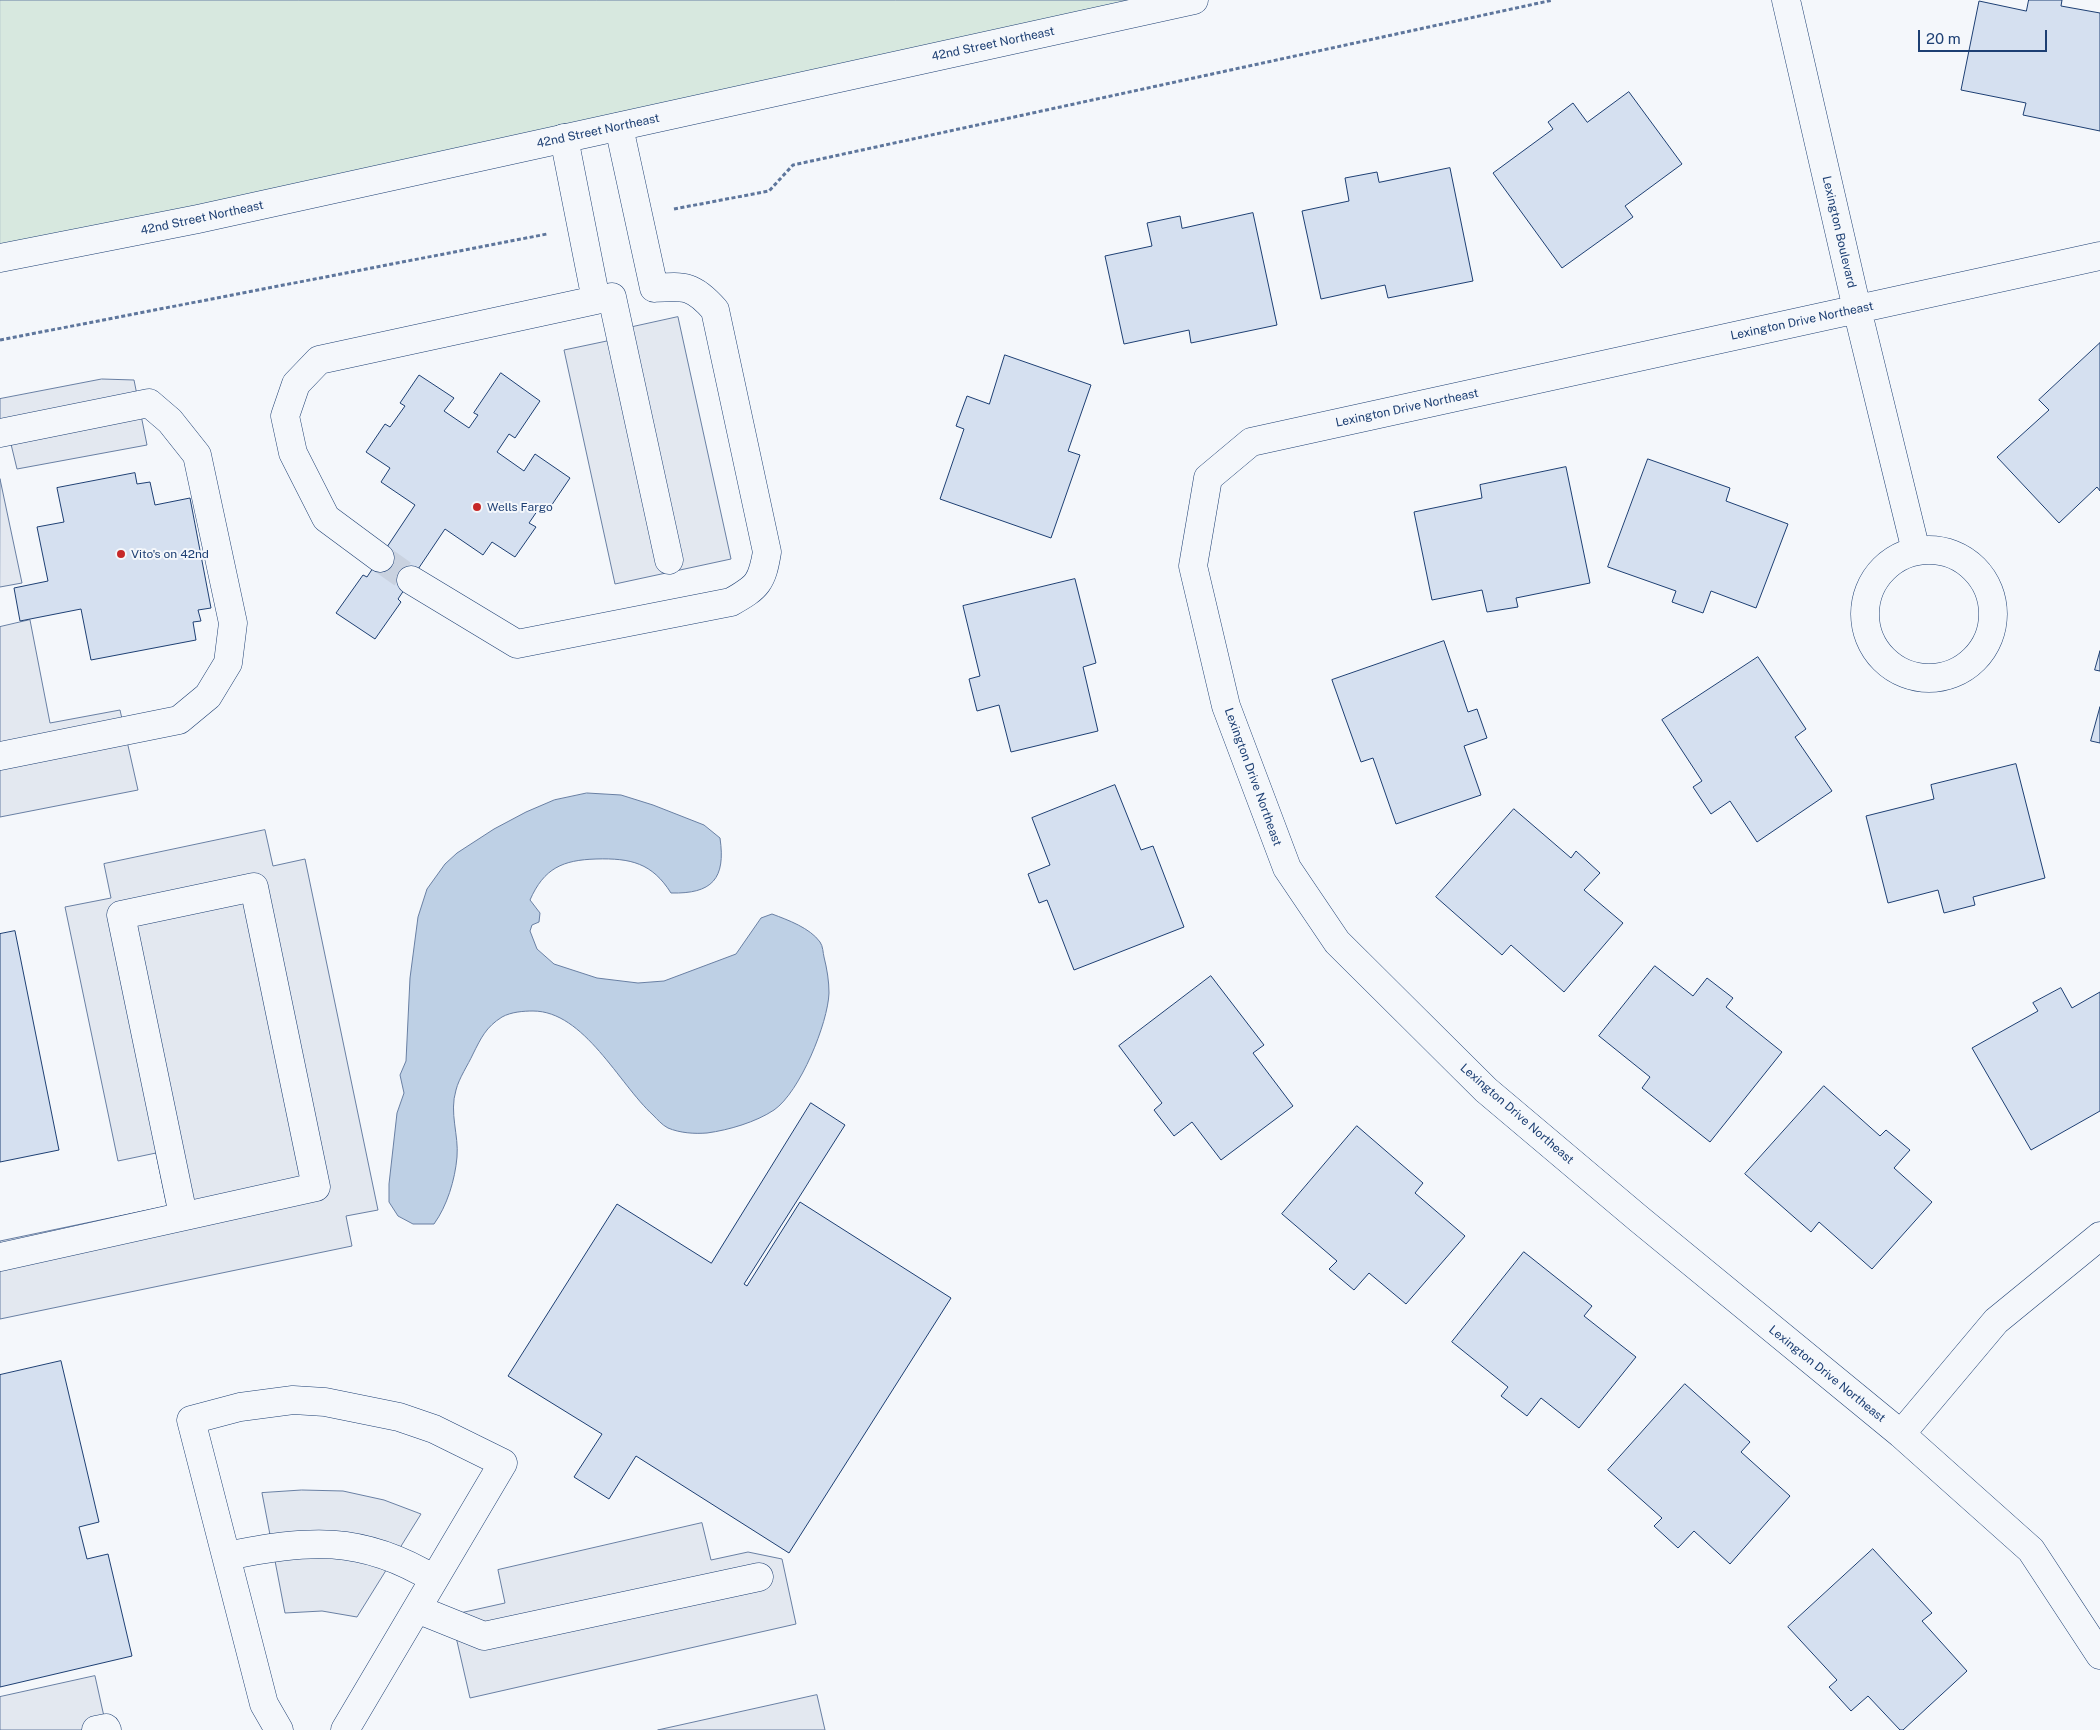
<!DOCTYPE html>
<style>
body{margin:0}
#map{position:relative;width:2100px;height:1730px;overflow:hidden;background:#f4f7fb;font-family:"Public Sans",sans-serif}
canvas{display:block}
.scale{position:absolute;left:1918px;top:30px;width:129px;height:22px;box-sizing:border-box;border:2px solid #1d3f73;border-top:0;padding-left:6px;font-size:15px;line-height:18px;white-space:nowrap;color:#1d3f73;-webkit-text-stroke:4px #f4f7fb;paint-order:stroke}
</style>
<div id="map">
<canvas width="2100" height="1730"></canvas>
<div class="scale">20 m</div>
</div>
<script>
const g = document.querySelector('canvas').getContext('2d');
g.lineJoin = 'round';
function fill(path, color) { g.fillStyle = color; g.fill(path, 'evenodd'); }
function strokePath(path, color, width, dash) { g.strokeStyle = color; g.lineWidth = width; g.lineCap = dash ? 'butt' : 'round'; g.setLineDash(dash || []); g.stroke(path); }
function write(font, color, halo, rows, align = 'center') {
  g.font = font + ' "Public Sans",sans-serif'; g.lineWidth = 4; g.setLineDash([]); g.textBaseline = 'middle'; g.strokeStyle = halo; g.fillStyle = color; for (const [text, x, y, turn = 0] of rows) {
    g.save(); g.translate(x, y); g.rotate((+turn || 0) * Math.PI / 180); g.textAlign = isNaN(turn) ? turn : align; if (halo) g.strokeText(text, 0, 0); g.fillText(text, 0, 0); g.restore();
  }
}
const green = new Path2D(`
 M0,0H1194L0,258Z`);
const parking = new Path2D(`
 M678,317L731,559L615,584L564,350L621,338L619,330Z
 M102,379L134,380L147,445L17,469L10,440L0,441V399Z
 M0,479L22,583L0,587Z
 M30,620L50,723L120,710L138,790L0,817V627Z
 M265,830L273,866L305,859L378,1210L346,1216L352,1246L0,1319V1241L167,1206L156,1153L118,1161L65,907L111,898L104,864Z
 M302,1490L343,1491L384,1500L421,1514L357,1617L322,1611L285,1613L262,1493Z
 M702,1523L711,1560L748,1552L782,1559L796,1624L470,1698L451,1615L505,1603L498,1570Z
 M95,1676L107,1730H0V1697Z
 M817,1695L825,1730H658Z`);
const water = new Path2D(`
 M587,793L621,795L653,805L704,825L720,838C726,879 712,894 671,893C652,863 631,858 596,859C563,860 544,868 530,900L540,913L539,922L532,925L530,931L537,949L554,964L597,978L638,983L664,981L736,954L761,918L772,914C788,920 810,928 820,942C823,946 823,953 824,957C827,969 829,981 829,993C828,1023 800,1092 774,1110C756,1122 729,1130 707,1133C694,1134 680,1133 668,1128C662,1125 657,1119 653,1115C619,1084 584,1011 533,1011C523,1011 511,1012 502,1017C486,1027 481,1038 473,1054C468,1065 459,1078 456,1090C449,1113 459,1135 457,1157C455,1180 447,1206 434,1224H413L398,1216L389,1202V1184L397,1113L404,1093L400,1075L406,1061L410,978L418,917L427,889L445,864L457,853L494,829L526,812L554,800Z`);
const building = new Path2D(`
 M2029,0H2062L2061,6L2100,13V131L2023,115L2026,103L1961,90L1979,1L2026,11Z
 M1629,92L1682,164L1625,206L1633,217L1562,268L1493,173L1553,129L1548,122L1573,103L1587,122Z
 M1450,168L1473,281L1388,298L1385,285L1321,299L1302,211L1349,201L1345,178L1377,172L1379,182Z
 M1253,213L1277,325L1191,343L1189,330L1124,344L1105,256L1152,246L1147,223L1180,216L1182,228Z
 M2100,343V491L2097,487L2059,523L1997,457L2049,410L2039,400Z
 M1005,355L1091,385L1068,451L1080,455L1051,538L940,499L964,429L956,426L967,396L989,404Z
 M501,373L540,401L515,438L509,434L497,452L524,471L535,454L570,478L549,509L542,504L529,523L536,527L515,557L492,542L483,555L445,529L398,599L401,602L375,639L336,613L363,575L367,577L415,505L381,482L390,468L366,452L385,424L390,427L405,406L400,403L419,375L454,398L444,411L469,428L478,415L474,413Z
 M1648,459L1730,488L1726,501L1788,524L1756,608L1711,591L1703,613L1672,602L1676,591L1608,567Z
 M1566,467L1590,583L1516,598L1518,607L1487,612L1482,590L1432,600L1414,512L1482,498L1480,485Z
 M135,473L137,484L150,482L155,505L190,498L211,608L198,610L201,621L193,622L196,640L91,660L81,609L20,621L14,588L48,581L37,527L64,522L57,488Z
 M1075,579L1096,663L1083,667L1098,731L1011,752L999,705L977,711L969,679L980,676L963,606Z
 M1444,641L1468,712L1477,709L1487,738L1464,746L1481,795L1396,824L1373,758L1361,762L1332,680Z
 M2100,651V671L2095,670Z
 M1758,657L1806,729L1795,737L1832,791L1757,842L1730,801L1711,814L1693,787L1702,781L1662,720Z
 M2100,707V743L2091,741Z
 M2016,764L2045,878L1973,897L1975,905L1944,913L1938,890L1888,903L1866,816L1934,799L1931,785Z
 M1115,785L1141,850L1153,846L1184,927L1074,970L1047,900L1039,903L1028,874L1050,865L1032,818Z
 M1514,809L1571,858L1576,851L1600,873L1584,890L1623,923L1564,992L1511,945L1502,955L1436,897Z
 M15,931L59,1150L0,1162V934Z
 M1655,966L1693,996L1707,978L1733,998L1726,1007L1782,1052L1710,1142L1642,1088L1650,1077L1599,1036Z
 M1211,976L1264,1045L1253,1053L1293,1106L1221,1160L1192,1122L1174,1136L1154,1110L1162,1103L1119,1046Z
 M2061,988L2072,1008L2100,992V1111L2031,1150L1972,1048L2038,1011L2033,1003Z
 M1824,1086L1880,1136L1886,1130L1910,1150L1894,1168L1932,1202L1872,1269L1819,1222L1811,1232L1745,1174Z
 M811,1103L845,1125L744,1284L747,1286L800,1202L951,1298L789,1553L636,1456L609,1499L574,1477L602,1434L508,1376L617,1204L711,1263Z
 M1357,1126L1423,1183L1415,1193L1465,1236L1406,1304L1369,1273L1354,1290L1329,1269L1337,1261L1282,1214Z
 M1524,1252L1592,1306L1584,1316L1636,1357L1579,1428L1541,1398L1527,1416L1501,1396L1508,1387L1452,1342Z
 M61,1361L99,1522L79,1527L87,1559L108,1554L132,1656L0,1687V1375Z
 M1685,1384L1750,1442L1741,1452L1790,1496L1730,1564L1694,1531L1678,1548L1654,1526L1662,1518L1608,1470Z
 M1873,1549L1932,1613L1922,1621L1967,1671L1903,1730H1900L1868,1696L1851,1711L1829,1687L1837,1680L1788,1627Z`);
const minorTunnel = new Path2D(`
 M380,558L411,580`);
const path = new Path2D(`
 M674,209L769,191L793,165L1553,0
 M0,340L547,234`);
const minor = new Path2D(`
 M1786,0L1857,309L1916,551
 M2100,256L1251,442L1208,478L1193,566L1226,706L1287,868L1337,942L1486,1090L1639,1219L1901,1434L2031,1550L2100,1655
 M612,297L669,560
 M0,433L149,403L170,421L197,455L233,623L228,663L208,696L179,720L0,756
 M1865 614a64 64 0 1 1 128 0a64 64 0 1 1-128 0Z
 M380,558L326,518L293,453L285,416L296,384L319,360L596,300L564,138
 M411,580L517,644L731,602C758,587 762,582 767,552L715,310C693,285 685,286 654,288L619,127
 M0,1257L316,1187L254,887L121,915L183,1215
 M1901,1434L1996,1321L2100,1236
 M226,1556C308,1540 360,1534 434,1579
 M417,1609L484,1636L759,1577
 M96,1730L106,1728L107,1730
 M279,1730L264,1704L191,1420L240,1407L293,1400L325,1402L399,1417L434,1429L503,1463L345,1730`);
const major = new Path2D(`
 M0,258L198,219L1194,0`);
const markers = [
 [477,507,5,"#c62828"],
 [121,554,5,"#c62828"]
];
const streetNames = [
 ["42nd Street Northeast",993,44,-12],
 ["42nd Street Northeast",598,131,-12],
 ["42nd Street Northeast",202,218,-12],
 ["Lexington Boulevard",1839,232,77],
 ["Lexington Drive Northeast",1802,321,-12],
 ["Lexington Drive Northeast",1407,408,-12],
 ["Lexington Drive Northeast",1253,777,70],
 ["Lexington Drive Northeast",1517,1114,41],
 ["Lexington Drive Northeast",1827,1374,39]
];
const poiNames = [
 ["Wells Fargo",487,507],
 ["Vito's on 42nd",131,554]
];
fill(green, '#d7e8df');
strokePath(green, '#687fa3', 1);
fill(parking, '#e3e8f0');
strokePath(parking, '#687fa3', 1);
fill(water, '#bed0e5');
strokePath(water, '#687fa3', 1);
fill(building, '#d5e0f0');
strokePath(building, '#1d3f73', 1);
strokePath(minorTunnel, '#c9d2e0', 28, [28, 14]);
strokePath(minor, '#1d3f73', 29);
strokePath(major, '#1d3f73', 29);
strokePath(path, '#5e769c', 3, [4, 2.5]);
strokePath(minor, '#f4f7fb', 28);
strokePath(major, '#f4f7fb', 28);
for (const [x, y, r, color] of markers) { const dot = new Path2D(); dot.arc(x, y, r, 0, 2 * Math.PI); g.fillStyle = color; g.fill(dot); strokePath(dot, '#f4f7fb', 2); }
write('12px', '#1d3f73', '#f4f7fb', streetNames);
write('12px', '#1d3f73', '#f4f7fb', poiNames, 'left');
</script>
